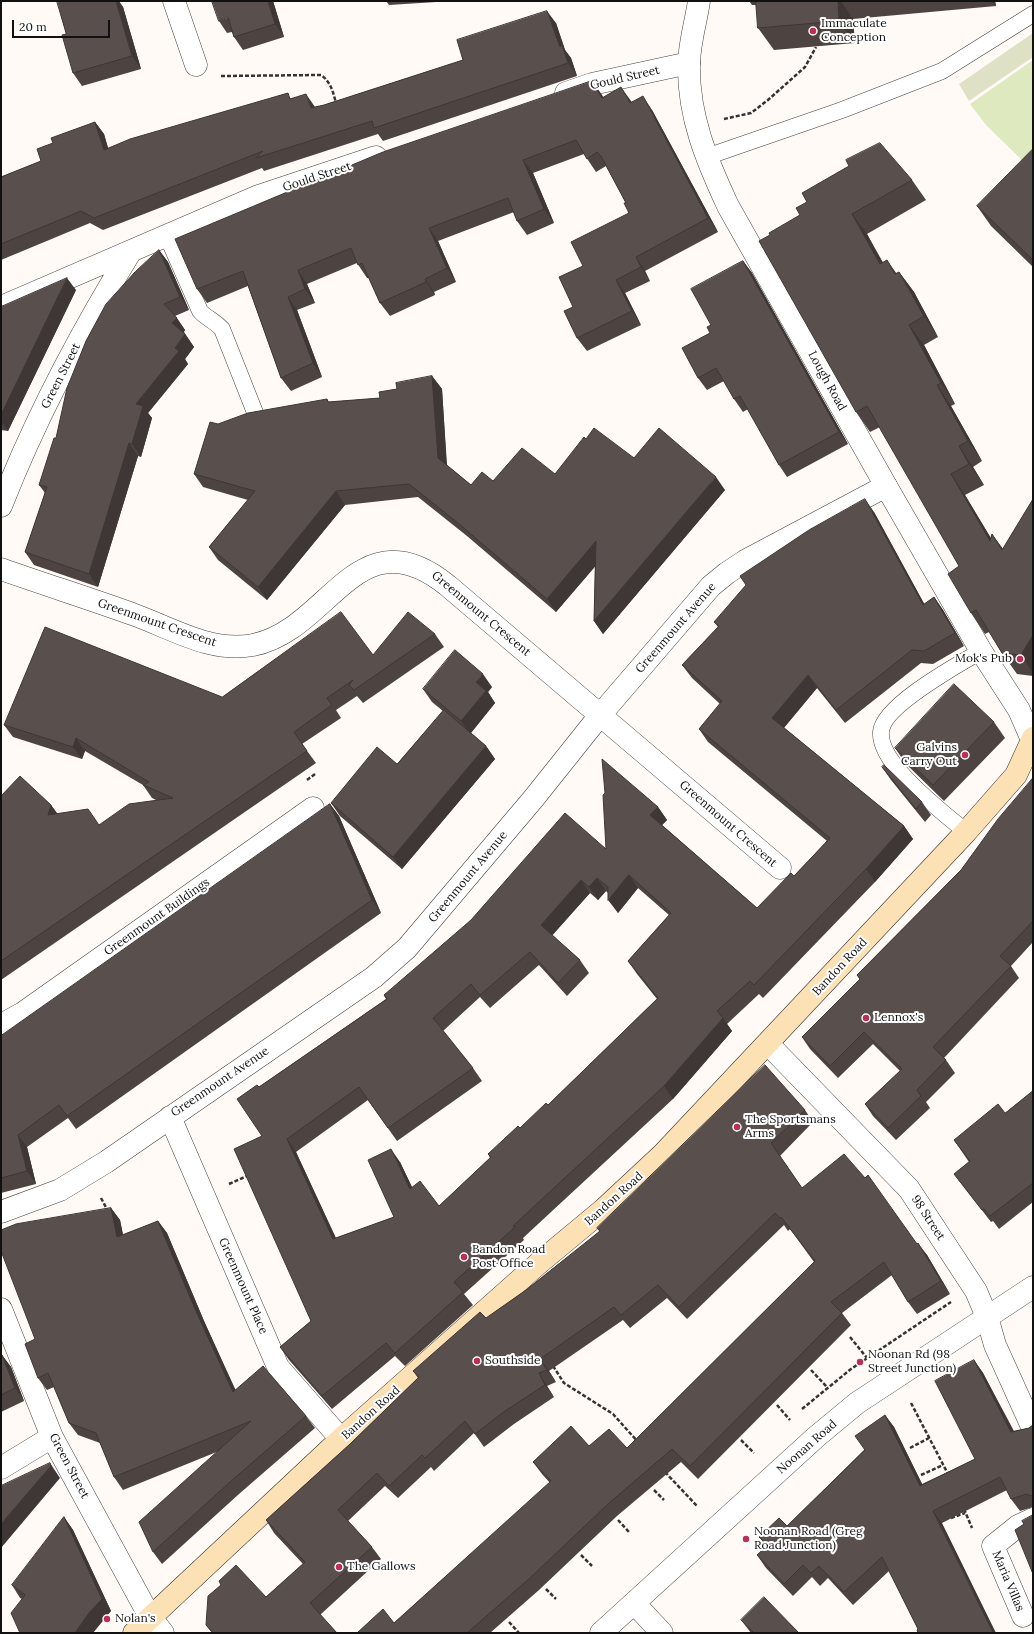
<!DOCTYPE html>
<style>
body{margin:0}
#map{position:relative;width:1034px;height:1634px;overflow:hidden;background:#fffaf5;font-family:Lora,serif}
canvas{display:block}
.frame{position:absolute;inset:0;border:2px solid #111;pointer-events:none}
.scale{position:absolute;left:12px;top:20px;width:98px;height:18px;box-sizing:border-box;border:2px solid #111;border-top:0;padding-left:5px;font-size:12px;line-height:14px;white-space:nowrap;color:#111;-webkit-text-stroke:3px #fff;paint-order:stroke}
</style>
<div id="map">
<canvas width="1034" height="1634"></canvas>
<div class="frame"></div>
<div class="scale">20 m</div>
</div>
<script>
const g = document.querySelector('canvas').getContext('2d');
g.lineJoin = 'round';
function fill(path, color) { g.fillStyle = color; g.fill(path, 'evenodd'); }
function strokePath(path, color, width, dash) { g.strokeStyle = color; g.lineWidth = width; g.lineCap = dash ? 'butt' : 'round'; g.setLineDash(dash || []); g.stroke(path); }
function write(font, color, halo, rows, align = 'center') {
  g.font = font + ' Lora,serif'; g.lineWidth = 4; g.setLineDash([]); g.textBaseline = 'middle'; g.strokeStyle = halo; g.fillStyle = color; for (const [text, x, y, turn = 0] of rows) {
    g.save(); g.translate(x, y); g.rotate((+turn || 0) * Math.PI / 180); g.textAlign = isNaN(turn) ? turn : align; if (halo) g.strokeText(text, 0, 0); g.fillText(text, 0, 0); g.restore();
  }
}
const green = new Path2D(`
 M1033,60V171L986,125L970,104Z`);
const cemetery = new Path2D(`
 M1033,33V57L969,101L959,84Z`);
const path = new Path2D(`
 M221,76L321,75C331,82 333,92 336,103
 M724,119L751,113L768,100L805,67L816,47
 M307,780L315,774
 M229,1184L247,1176
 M101,1198L108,1211
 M850,1337L867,1358
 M553,1366L564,1383L613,1414L638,1442
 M811,1370L827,1387
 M911,1403L948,1474
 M777,1405L790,1420
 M802,1409L851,1369L951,1302
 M741,1440L754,1453
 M910,1448L929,1438
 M665,1472L697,1506
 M921,1475L943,1465
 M654,1490L664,1500
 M964,1509L972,1528
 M951,1518L965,1513
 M618,1520L629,1532
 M581,1555L592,1566
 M546,1589L556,1599
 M509,1622L519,1633`);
const service = new Path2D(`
 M706,157L842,110L942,71L1033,14
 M167,236L200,311C207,319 214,320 222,329L256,415
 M966,832C943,812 878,764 881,732C882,706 959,664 981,651`);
const minor = new Path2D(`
 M174,1L196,65
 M566,93L592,84L689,63
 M1,307L256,197L376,157
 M1,506C36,417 81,332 131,251
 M1,569C46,585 91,599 135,615C173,629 212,653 253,645C330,630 357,513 447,585L780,868
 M1,1025L23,1013L313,808
 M768,1044L909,1189L976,1291L987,1317L995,1345L1033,1429
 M170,1117L278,1367L341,1439
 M1,1212L60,1190L106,1162L374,977L407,948L534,798L601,714L711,586L727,573L745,561L886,486
 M1,1309L52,1437L150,1617L163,1633
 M1,1468L52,1437
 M634,1603L662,1633
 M1023,1616L993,1546L1018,1526L1033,1519
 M601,1633L816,1437L857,1403L1033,1287`);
const tertiary = new Path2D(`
 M699,1C696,22 689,44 689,65C688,116 707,161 728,206L886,486L981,651L1019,710L1032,740`);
const secondary = new Path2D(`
 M134,1633L341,1439L539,1263L604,1209L663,1154L966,832L1016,775L1033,738`);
const wall = new Path2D(`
 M273,1L284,37L243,50L234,37L232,32L227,33L219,21Z
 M386,1H452L389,5Z
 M749,1H995L996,6L853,19L855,43L774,50L758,28L756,5H752Z
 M119,2L123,7L141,69L82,86L73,73L66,34Z
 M556,23L565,50L571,58L577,76L383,141L378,134L264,171L262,168L103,230L90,223L1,260V177L41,161L53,143L95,122L104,134L108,148L292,98L315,107L324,105L463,60Z
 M592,81L603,97L632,102L652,110L718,232L645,271L650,281L625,293L641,325L587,351L577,338L573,307L583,266L629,213L626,203L606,166L596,172L584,154L533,173L554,223L527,235L517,221L514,212L438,241L456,282L434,292L435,295L390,316L380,303L369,278H367L357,263L307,284L315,303L297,310L322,377L291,391L281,378L248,286L207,303L197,289Z
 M1033,149V267L991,226L977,206Z
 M849,166L912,180L926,200L867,234L882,263L887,260L896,274L899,272L914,292L938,337L924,345L955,404L951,406L982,461L973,467L984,485L965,495L991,538L992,534L1003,549L1033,499V676L1017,674L1002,653L989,632L985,634L971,613L959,566L880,427L870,432L856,412L770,235L800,215L807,202Z
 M159,250L168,262L189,310L175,316L185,330L184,332L194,347L185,359L188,364L148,413L152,418L141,457L138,456L98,587L34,565L25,552L45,493L39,485L56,438Z
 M743,261L752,273L848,444L787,477L779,465L748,409L743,412L734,399L724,381L707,390L698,378L710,333L711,325Z
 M76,290L8,431L1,430V307Z
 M432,376L442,389L447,465L471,485L493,481L555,474L586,439L634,458L725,490L603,634L594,621L595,566L556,612L467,536L418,497L345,505L267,600L218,560L209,547L248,500L203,487L194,474L327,399L329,402L380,398L397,389Z
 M874,512L924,604L934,597L943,610L964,646L933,664L921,663L845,723L817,688L784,728L904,826L913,839L875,882L763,998L759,994L727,1024L732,1031L673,1099L523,1238L524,1240L464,1294L473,1305L405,1366L395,1356L332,1409L289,1360L280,1347L311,1321L262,1136L259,1087L386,999L384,995L606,849L658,807L667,820L662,825L757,908L794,876L827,841L708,742L699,729L720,704L692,678L682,665L718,627L714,622ZM638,888L669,915L628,961L637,974L657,999L548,1105L488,1154L490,1158L439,1206L412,1187L400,1162L394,1217L336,1238L296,1152L368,1100L397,1141L482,1081L473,1068L443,1031L480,997L490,1008L539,965L567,996L589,973L580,960L552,935L590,893L598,900L606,891L608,893L618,913Z
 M435,634L444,647L363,703L357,696L336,710L341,718L302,744L316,763L1,980V796L51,805L57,813L99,825L156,800L152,798L143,785L85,751L82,759L13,737L4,725L222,697L373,655Z
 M492,687L488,692L495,703L471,733L486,746L495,759L402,869L340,816L331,803L397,764L443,711L432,702L423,689Z
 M994,722L1005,738L944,801L906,764L895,748Z
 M882,767L922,802L931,815L925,822L891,780Z
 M1033,778V942L1011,966L1019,978L944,1058L946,1060L955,1073L926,1102L930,1108L896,1140L873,1116L865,1104L900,1071L873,1044L838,1078L810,1049L802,1037L860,979L857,975L961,870Z
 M330,804L339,816L381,913L76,1129L68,1118L27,1147L36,1184L1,1193V1036Z
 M1033,1091V1202L999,1229L993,1221L991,1222L954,1174L969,1162L954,1140L1005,1113Z
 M805,1110L813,1122L780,1156L802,1188L917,1244L927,1255L950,1294L917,1314L908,1302L892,1275L842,1313L851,1325L698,1479L681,1462L617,1516L539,1590L490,1633H357L394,1623L550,1483L542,1474L533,1462L589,1446L627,1448L814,1262L790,1229L788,1231L784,1225L687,1319L667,1298L630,1328L623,1320L549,1371L556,1382L547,1386L554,1397L514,1424L484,1447L474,1433L434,1471L431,1467L398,1498L385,1486L348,1521L372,1547L381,1559L320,1615L337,1633H212L206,1625L266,1597L303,1564L274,1533L266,1520L350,1444L418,1378L413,1371L526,1290L600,1232L597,1228Z
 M111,1208L120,1220L123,1235L158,1221L167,1233L204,1321L235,1390L306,1416L315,1428L239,1494L162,1564L153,1552L219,1451L123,1490L114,1477L100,1443L78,1435L69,1423L54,1387L47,1390L38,1378L35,1339Z
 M1,1355H2L11,1367L24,1401L1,1412Z
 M974,1360L983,1373L1014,1431L1029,1428L1033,1425V1507L1020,1511L1011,1499L1007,1490L942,1523L918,1629L889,1571L853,1605L828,1578L820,1586L812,1577L793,1596L766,1568L757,1555L766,1546L759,1537L787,1526L864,1450L885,1415L894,1427L922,1484L975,1459Z
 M64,1517L73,1530L111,1611L98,1625L22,1599L20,1598L12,1585Z
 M741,1620L799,1633H751Z`);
const shadedWall = new Path2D(`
 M116,1H119L123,7L141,69L132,56Z
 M268,1H273L284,37L275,24Z
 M838,1H841L853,19L855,43L839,21Z
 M992,1H995L996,6Z
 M547,11L556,23L565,50L571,58L577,76L568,63L560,47Z
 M592,81L602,95L611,112L602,98Z
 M621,87L631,101L640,117L630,103Z
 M306,94L315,107L311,108Z
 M643,96L652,110L718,232L708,218Z
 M95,122L104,134L112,162L104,150Z
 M523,160L533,173L554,223L544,209Z
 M852,214L867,234L895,284L880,264Z
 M429,228L438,241L456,282L447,268Z
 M159,250L168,262L189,310L180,297Z
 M636,257L645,271L650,281L641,267Z
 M887,260L901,280L895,274Z
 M743,261L752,273L848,444L839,432Z
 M298,270L307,284L315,303L305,289Z
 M899,272L914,292L938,337L924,316Z
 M67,278L76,290L8,431L1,421V415Z
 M425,279L434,292L435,295L426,282Z
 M616,280L625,293L641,325L632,311Z
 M288,297L297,310L322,377L313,363Z
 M177,318L185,330L181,335L172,323Z
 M909,325L924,345L955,404L941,383Z
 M185,334L194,347L185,359L188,364L148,413L152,418L141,457L132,444L136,404L175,348Z
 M432,376L442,389L447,471L438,458Z
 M937,385L951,406L982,461L968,441Z
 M129,443L138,456L98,587L89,574Z
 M959,446L973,467L984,485L969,464Z
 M951,474L965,495L1004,561L990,541Z
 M716,477L725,490L603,634L594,621Z
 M336,491L345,505L267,600L258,587Z
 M865,499L874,512L932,618L923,605Z
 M992,534L1007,555L1002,550Z
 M596,541L606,554L556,612L547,599Z
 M934,597L943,610L964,646L955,633Z
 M1033,635V673L1021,655Z
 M483,674L492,687L488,692L495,703L470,734L461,721L476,682Z
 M808,675L817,688L781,731L772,718Z
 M76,738L85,751L82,759L73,747Z
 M486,746L495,759L402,869L393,857Z
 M330,804L339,816L381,913L372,900Z
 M51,805L60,818L48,815Z
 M658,807L667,820L659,828L650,815Z
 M904,826L913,839L875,882L866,869Z
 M629,875L638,888L618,913L608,900Z
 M597,878L606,891L598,900L589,887Z
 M581,880L590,893L550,938L541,925Z
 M723,1018L732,1031L673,1099L664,1086Z
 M18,1135L27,1147L36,1184L27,1171Z
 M287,1139L296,1152L342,1252L333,1239Z
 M391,1149L400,1162L419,1202L410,1189Z
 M111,1208L120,1220L126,1250L117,1237Z
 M158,1221L167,1233L204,1321L242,1404L233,1392L195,1309Z
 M918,1243L927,1255L950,1294L941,1281Z
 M2,1355L11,1367L24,1401L15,1388Z
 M540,1359L549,1371L556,1382L547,1370Z
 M974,1360L983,1373L1020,1444L1011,1432Z
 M539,1373L547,1386L554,1397L545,1385Z
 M885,1415L894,1427L929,1498L920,1486Z
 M50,1463L60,1478L1,1548V1524Z
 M933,1511L942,1523L996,1633H993Z
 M64,1517L73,1530L111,1611L93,1633H75Z`);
const building = new Path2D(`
 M57,1H116L132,56L73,73L62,35L66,34Z
 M212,1H268L275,24L234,37L228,17L219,21Z
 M756,1H838L839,21L758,28Z
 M547,11L560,47L562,45L568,63L374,128L372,121L256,158L263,151L94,218L81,211L1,244V177L41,161L37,149L53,143L51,138L95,122L104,150L130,139L288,93L290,99L306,94L311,108L324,105L463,60L457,40Z
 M592,81L602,98L621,87L630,103L643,96L708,218L636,257L641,267L616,280L632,311L577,338L564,311L573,307L559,277L583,266L571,242L629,213L624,203H626L601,156L597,152L587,159L576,140L523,160L544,209L517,221L508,198L429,228L447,268L425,279L426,282L380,303L362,263L358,265L351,248L298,270L305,289L288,297L313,363L281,378L243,271L197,289L175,239L383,152Z
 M880,143L912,180L852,214L880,264L887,260L895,274L899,272L924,316L909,325L941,383L937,385L968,441L959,446L969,464L951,474L990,541L992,534L1002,550L1033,499V635L1021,655L1002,653L976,610L971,613L948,574L959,566L867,406L856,412L759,241L770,235L769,233L800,215L796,208L807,202L802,193L849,166L846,160Z
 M1033,149V260L977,206Z
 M159,250L180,297L164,304L177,318L172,323L185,334L175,348L179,351L136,404L143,406L132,444L129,443L89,574L25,552L47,487L39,485L54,438H56L67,388L86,341L106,304L135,272Z
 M743,261L839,432L779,465L740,396L734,399L716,368L698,378L682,348L710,333L707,327L711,325L691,289Z
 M67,278L1,415V307Z
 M432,376L438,458L471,485L482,472L493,481L522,448L555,474L584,437L586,439L594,428L634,458L659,428L716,477L594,621L596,541L547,599L458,523L409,484L336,491L258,587L209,547L255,491L194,474L210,422L218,424L248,413L327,399L328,402L380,398L379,392L397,389L396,383Z
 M865,499L923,605L934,597L955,633L924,651L912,650L836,710L808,675L772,718L904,826L866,869L754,985L750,981L717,1011L723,1018L664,1086L513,1226L515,1227L454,1282L463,1292L395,1353L386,1343L322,1396L280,1347L311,1321L234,1149L262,1136L237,1099L257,1085L259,1087L387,999L384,995L471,920L565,813L606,849L603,795L605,793L602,759L658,807L650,815L757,908L791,873L794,876L830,838L699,729L722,701L682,665L719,626L714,622L746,585L740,576L809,530ZM629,875L671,913L628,961L658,998L548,1105L546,1103L520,1128L518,1126L488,1154L491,1157L439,1206L420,1181L410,1189L391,1149L368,1160L394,1217L333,1239L287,1139L359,1087L388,1128L473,1068L433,1018L471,984L480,995L530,952L558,983L580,960L541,925L581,880L589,887L597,878L608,887V900Z
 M341,612L373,655L408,612L435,634L354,690L349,685L353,680L327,698L332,705L294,732L307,751L1,961V796L20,776L51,805L48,815L88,809L99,825L129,804L173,798L143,785L149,782L76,738L73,747L4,725L45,627L222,697Z
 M455,650L483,674L476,682L486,691L461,721L423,689Z
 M954,684L994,722L933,785L895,748Z
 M444,710L486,746L393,857L331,803L377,747L397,764Z
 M884,765L922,802L916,809L882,767Z
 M1033,778V921L1000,956L1011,966L933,1047L946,1060L917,1090L921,1096L888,1128L865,1104L902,1069L864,1032L830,1066L802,1037L860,979L857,975L961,870L998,819Z
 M330,804L372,900L67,1116L59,1105L18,1135L27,1171L1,1178V1036Z
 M765,1065L805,1110L771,1143L802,1188L844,1154L865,1178L868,1175L917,1244L918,1243L941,1281L908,1302L884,1262L831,1302L842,1313L690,1466L672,1449L608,1504L530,1578L467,1633H357L383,1609L394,1623L551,1481L533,1462L571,1426L589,1446L609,1429L627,1448L815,1261L781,1217L780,1218L775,1213L679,1307L658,1285L621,1315L614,1307L540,1359L547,1370L539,1373L545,1385L505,1411L475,1434L465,1421L425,1458L422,1455L389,1486L377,1473L338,1510L372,1547L310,1603L337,1633H213L206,1625L208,1596L221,1585L219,1581L236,1565L266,1597L305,1562L266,1520L350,1444L419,1377L413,1371L480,1312L486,1318L526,1290L600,1231L597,1228Z
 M1033,1091V1183L990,1216L984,1209L982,1210L954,1174L970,1161L954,1140L998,1104L1005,1113Z
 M111,1208L117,1237L158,1221L195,1309L233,1392L263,1366L306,1416L230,1482L153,1552L139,1522L251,1421L114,1477L96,1433L69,1423L48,1373L38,1378L25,1344L35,1339L1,1251V1230L16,1224Z
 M1,1355H2L15,1388L1,1395Z
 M974,1360L1011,1432L1029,1428L1033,1425V1498L1032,1496L1026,1494L1011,1499L1000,1477L933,1511L993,1633H918L917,1630L918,1629L882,1557L844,1592L819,1566L811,1573L803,1565L784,1584L757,1555L768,1545L759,1537L779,1518L787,1526L865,1450L855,1436L885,1415L920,1486L975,1459L935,1381Z
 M50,1463L51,1466L1,1524V1486Z
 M1033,1515V1574L1015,1530L1024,1524L1022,1521Z
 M64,1517L102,1599L89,1613L75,1633H20L11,1613L25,1595L12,1585Z
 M764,1597L799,1633H754L741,1620Z`);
const markers = [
 [813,31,4,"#bc2d58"],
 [1020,659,4,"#bc2d58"],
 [965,755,4,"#bc2d58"],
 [866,1018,4,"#bc2d58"],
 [737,1127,4,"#bc2d58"],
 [464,1257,4,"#bc2d58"],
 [477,1361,4,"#bc2d58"],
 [860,1362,4,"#bc2d58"],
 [746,1539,4,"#bc2d58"],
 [339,1567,4,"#bc2d58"],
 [107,1619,4,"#bc2d58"]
];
const poiNames = [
 ["Immaculate",821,24],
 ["Conception",821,38],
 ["Mok's Pub",1012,659,"right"],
 ["Galvins",957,748,"right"],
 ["Carry Out",957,762,"right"],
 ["Lennox's",874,1018],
 ["The Sportsmans",745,1120],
 ["Arms",745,1134],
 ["Bandon Road",472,1250],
 ["Post Office",472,1264],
 ["Noonan Rd (98",868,1355],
 ["Street Junction)",868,1369],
 ["Southside",485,1361],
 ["Noonan Road (Greg",754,1532],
 ["Road Junction)",754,1546],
 ["The Gallows",347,1567],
 ["Nolan's",115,1619]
];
const streetNames = [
 ["Gould Street",625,78,-13],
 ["Gould Street",317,177,-18],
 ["Green Street",61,376,-63],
 ["Lough Road",827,381,61],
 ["Greenmount Crescent",481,614,40],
 ["Greenmount Crescent",157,623,19],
 ["Greenmount Avenue",676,628,-49],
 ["Greenmount Crescent",728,824,41],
 ["Greenmount Avenue",468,877,-50],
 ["Greenmount Buildings",157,917,-35],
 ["Bandon Road",840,967,-47],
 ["Greenmount Avenue",220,1082,-34],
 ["Bandon Road",614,1199,-42],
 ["98 Street",928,1218,57],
 ["Greenmount Place",243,1286,66],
 ["Bandon Road",371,1413,-42],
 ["Noonan Road",807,1447,-41],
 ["Green Street",69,1466,62],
 ["Maria Villas",1008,1581,67]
];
fill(green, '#dfe9bf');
fill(cemetery, '#dfe1c5');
strokePath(service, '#444', 17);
strokePath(minor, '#444', 23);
strokePath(tertiary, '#444', 23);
strokePath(secondary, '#333', 23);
strokePath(path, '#333', 2.5, [4, 2]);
strokePath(service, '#fff', 16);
strokePath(minor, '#fff', 22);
strokePath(tertiary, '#fff', 22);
strokePath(secondary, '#fbe1b3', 22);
fill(wall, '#4d4442');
fill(shadedWall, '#3e3736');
fill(building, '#594f4d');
strokePath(building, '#3e3736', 1);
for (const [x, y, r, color] of markers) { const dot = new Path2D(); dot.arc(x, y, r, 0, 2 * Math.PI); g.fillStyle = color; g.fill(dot); strokePath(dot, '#fff', 1.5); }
write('12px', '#111', '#fff', poiNames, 'left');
write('12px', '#111', '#fff', streetNames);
</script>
